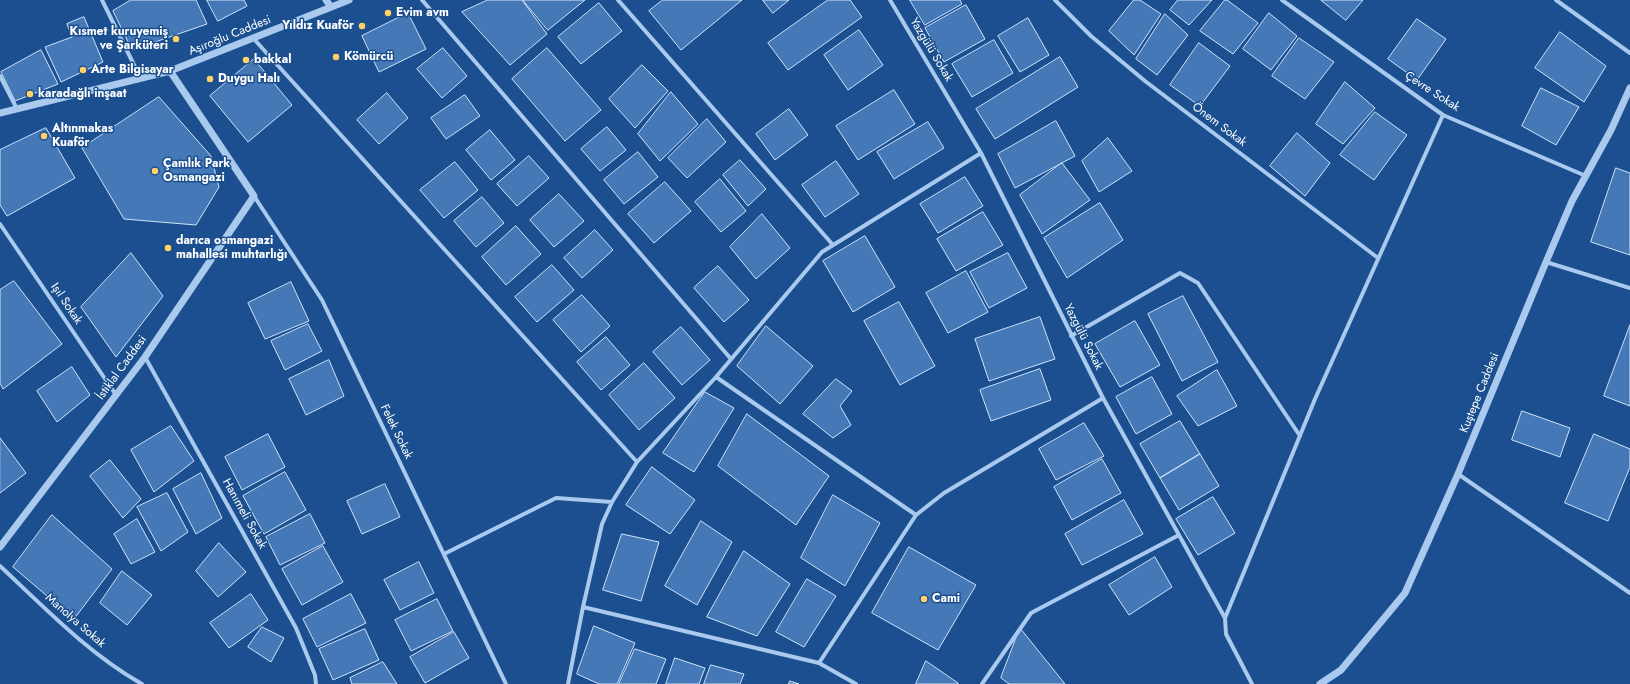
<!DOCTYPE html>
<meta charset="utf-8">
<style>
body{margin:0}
canvas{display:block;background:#1b4f8f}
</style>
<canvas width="1630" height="684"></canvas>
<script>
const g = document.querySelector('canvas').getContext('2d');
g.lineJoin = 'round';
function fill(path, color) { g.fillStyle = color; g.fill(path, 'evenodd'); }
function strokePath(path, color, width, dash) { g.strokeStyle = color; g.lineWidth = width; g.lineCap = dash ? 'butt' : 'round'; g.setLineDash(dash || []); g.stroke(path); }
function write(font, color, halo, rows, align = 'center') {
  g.font = font + ' Jost,sans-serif'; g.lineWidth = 3; g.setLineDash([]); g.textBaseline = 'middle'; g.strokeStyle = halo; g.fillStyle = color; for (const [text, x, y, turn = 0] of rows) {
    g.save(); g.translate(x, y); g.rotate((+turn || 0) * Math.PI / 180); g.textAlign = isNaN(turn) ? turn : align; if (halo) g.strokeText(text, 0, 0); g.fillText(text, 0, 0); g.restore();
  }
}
const building = new Path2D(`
 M131,0H196L207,24L132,50L113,11Z
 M207,0H244L247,6L218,21Z
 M488,0H522L547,34L510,65L462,12Z
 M523,0H585L548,30Z
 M663,0H742L681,50L649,11Z
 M763,0H789L773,13Z
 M828,0H850L862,17L788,70L768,43Z
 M910,0H960L962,4L925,25Z
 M1134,0H1140L1161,14L1134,55L1109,31Z
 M1178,0H1212L1189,25L1170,10Z
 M1225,0H1227L1258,23L1233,54L1200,31Z
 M1321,0H1363L1346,20Z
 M599,3L622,31L581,64L558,37Z
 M966,5L985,39L944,62L925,28Z
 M408,13L426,49L379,72L362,36Z
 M1269,13L1297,36L1271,70L1243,49Z
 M1165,14L1188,35L1157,75L1136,59Z
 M84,17L103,62L61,82L45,47L72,37L67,24Z
 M1028,18L1049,55L1020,72L998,36Z
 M1417,19L1446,39L1417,80L1388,59Z
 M859,30L883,65L848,90L824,55Z
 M1560,32L1606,66L1584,102L1535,68Z
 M1299,38L1334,62L1305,99L1272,76Z
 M994,40L1013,73L972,97L952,64Z
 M1199,43L1230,66L1200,106L1170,85Z
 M443,48L467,76L442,98L417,69Z
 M547,48L601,110L565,141L512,79Z
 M41,50L58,84L15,101L1,72Z
 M1060,57L1078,87L995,139L976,109Z
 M254,59L292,105L248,142L210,96Z
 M642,65L668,91L635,128L609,99Z
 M1345,82L1375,108L1343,144L1316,124Z
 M1541,88L1579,107L1556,145L1522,126Z
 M894,90L915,124L858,160L836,126Z
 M671,92L698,124L660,161L638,134Z
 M387,93L408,118L379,144L357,120Z
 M465,95L480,116L446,139L431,118Z
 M159,97L211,156L219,187L196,225L124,219L82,148Z
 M789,109L808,135L775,160L756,134Z
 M1375,112L1407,135L1374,180L1340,155Z
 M707,119L726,142L687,178L668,158Z
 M1056,121L1075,156L1015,188L998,154Z
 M928,122L944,148L894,179L877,152Z
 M607,127L626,150L600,171L581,149Z
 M46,128L75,178L7,216L0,205V150Z
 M490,130L515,160L491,180L466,150Z
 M1297,133L1330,163L1305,196L1270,166Z
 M1108,138L1132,171L1099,192L1082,161Z
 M638,152L658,177L624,204L604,180Z
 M529,156L549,178L517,206L497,184Z
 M740,160L766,189L748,206L723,175Z
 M836,161L859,194L825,217L802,185Z
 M455,162L478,190L444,218L420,190Z
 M1062,163L1090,200L1042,234L1020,195Z
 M1616,168L1630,173V255L1591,242Z
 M965,177L983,206L938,233L920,204Z
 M720,179L746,211L721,232L695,202Z
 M665,182L691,211L654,243L628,214Z
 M559,194L584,221L554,247L530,220Z
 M482,197L504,223L476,247L454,221Z
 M1100,203L1123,240L1067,278L1044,238Z
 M983,212L1003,245L956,271L937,239Z
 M762,214L790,248L756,279L730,247Z
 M516,226L541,254L506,285L482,257Z
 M595,230L613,250L582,278L564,258Z
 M865,236L895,287L853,312L823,261Z
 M131,253L163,296L116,357L81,307Z
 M1008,253L1027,288L989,308L970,272Z
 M552,265L574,290L537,322L515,297Z
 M718,266L749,300L724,322L694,288Z
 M966,271L988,312L948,333L926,293Z
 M14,281L62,344L3,389L0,383V290Z
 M291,282L309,321L265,339L248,303Z
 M582,295L610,326L581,352L553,320Z
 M1183,296L1218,362L1182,381L1148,314Z
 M899,302L935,366L900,385L864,321Z
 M1040,317L1055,359L989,381L975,339Z
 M1135,321L1160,365L1120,387L1095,344Z
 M308,324L322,351L285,370L271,341Z
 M1630,325V406L1604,396Z
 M766,326L813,366L780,404L737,366Z
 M681,327L710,360L682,385L653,352Z
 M606,337L630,365L601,390L577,362Z
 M329,360L344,396L306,415L289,379Z
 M644,363L675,398L639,430L609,395Z
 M72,367L90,395L57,422L37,391Z
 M1040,369L1051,400L991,421L980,390Z
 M1217,370L1237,406L1198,426L1177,396Z
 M1152,377L1172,414L1136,434L1116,397Z
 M836,379L852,391L840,406L851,425L833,438L803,414Z
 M705,392L734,408L694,472L663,453Z
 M1522,411L1570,428L1560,457L1512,440Z
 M747,414L829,476L796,525L718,466Z
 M1180,421L1200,454L1160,478L1140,444Z
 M1084,423L1104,456L1056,480L1039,449Z
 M171,426L194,461L154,492L131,450Z
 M268,434L285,467L242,490L225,457Z
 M1594,434L1630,449V467L1608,521L1565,503Z
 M0,438L26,473L0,493Z
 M1200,454L1219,486L1179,510L1160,478Z
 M1102,459L1121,493L1072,520L1054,487Z
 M110,460L141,499L123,518L90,476Z
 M652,467L695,500L670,534L626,505Z
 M285,472L306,510L264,534L243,496Z
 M201,473L222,518L196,534L173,489Z
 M385,484L400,517L362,534L347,501Z
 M167,493L188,532L161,551L137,507Z
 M833,495L880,523L845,586L801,558Z
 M1213,497L1235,533L1198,555L1176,519Z
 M1124,500L1143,534L1082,565L1065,534Z
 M310,514L325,543L280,565L266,537Z
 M52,515L112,569L74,619L13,567Z
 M137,519L155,552L131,564L114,534Z
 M701,521L732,542L697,605L665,586Z
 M622,534L659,542L641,601L603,590Z
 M219,543L246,572L218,597L196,571Z
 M323,546L343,582L302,605L282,569Z
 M909,547L976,585L938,650L872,613Z
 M744,551L790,584L757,636L707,617Z
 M1155,557L1172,587L1129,615L1109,585Z
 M419,562L434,593L400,610L384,580Z
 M122,571L152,595L127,625L100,603Z
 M807,579L836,596L804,647L776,632Z
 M251,594L268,620L229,648L210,623Z
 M351,594L366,623L317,647L303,619Z
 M437,599L453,631L411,651L395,620Z
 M594,626L635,643L617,684H599L577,674Z
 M262,627L284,638L271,662L248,647Z
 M1020,628L1065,684H1009L1001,678Z
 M365,629L379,660L333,680L319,649Z
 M454,632L469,658L425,683L410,657Z
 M635,649L666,659L656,684H619Z
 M675,658L705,668L699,684H666Z
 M926,661L958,683V684H916Z
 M383,662L397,684H352L350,678Z
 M711,665L744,674L740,684H704Z
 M790,681L799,684H789Z`);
const minor = new Path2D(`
 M102,0L141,79
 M422,0L731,359
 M618,0L833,245
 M890,0L981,153L1103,398L1225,618L1226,634L1252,684
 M1055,0L1091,36L1145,81L1378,258
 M1282,0L1443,115L1586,176
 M1556,0L1630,53
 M253,38L637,462
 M0,76L17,109
 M254,196L322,300L506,684
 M0,224L116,395
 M1546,262L1630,288
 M1071,336L1180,273L1198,283L1300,436
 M145,357L296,628L315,675L316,684
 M716,377L916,515
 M1458,474L1630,593
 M444,554L556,498L612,502
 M0,566C45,608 89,654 142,684
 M583,607L819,663L856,684
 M1225,618L1315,399L1443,115
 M819,663L916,515L944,493L1103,398
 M568,684L583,607L602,524L612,502L637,462L716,377L822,252L981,153
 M982,684L1031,613L1179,535`);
const tertiary = new Path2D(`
 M326,0L331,7
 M0,113L170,71L349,0
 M0,547L145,357L254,196L170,71
 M1320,684L1341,670L1405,593L1458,474L1546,262L1572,201L1611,130L1630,88`);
const markers = [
 [388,13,4,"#ffd166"],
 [362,26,4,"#ffd166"],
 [176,39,4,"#ffd166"],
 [336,57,4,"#ffd166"],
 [246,60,4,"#ffd166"],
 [83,70,4,"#ffd166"],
 [210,79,4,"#ffd166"],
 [30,94,4,"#ffd166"],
 [44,136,4,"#ffd166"],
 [155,171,4,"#ffd166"],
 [168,248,4,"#ffd166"],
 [924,599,4,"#ffd166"]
];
const poiNames = [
 ["Evim avm",396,13],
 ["Yıldız Kuaför",354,26,"right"],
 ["Kısmet kuruyemiş",168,32,"right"],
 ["ve Şarküteri",168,46,"right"],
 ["Kömürcü",344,57],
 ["bakkal",254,60],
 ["Arte Bilgisayar",91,70],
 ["Duygu Halı",218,79],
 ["karadağlı inşaat",38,94],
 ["Altınmakas",52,129],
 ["Kuaför",52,143],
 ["Çamlık Park",163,164],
 ["Osmangazi",163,178],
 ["darıca osmangazi",176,241],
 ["mahallesi muhtarlığı",176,255],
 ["Cami",932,599]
];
const streetNames = [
 ["Aşıroğlu Caddesi",230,36,-22],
 ["Yazgülü Sokak",931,50,59],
 ["Çevre Sokak",1432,92,33],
 ["Önem Sokak",1219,125,37],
 ["Işıl Sokak",66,304,56],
 ["Yazgülü Sokak",1083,337,63],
 ["İstiklal Caddesi",122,368,-54],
 ["Kuştepe Caddesi",1480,393,-68],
 ["Felek Sokak",396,432,64],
 ["Hanımeli Sokak",244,514,61],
 ["Manolya Sokak",75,621,41]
];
fill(building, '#4478b7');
strokePath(building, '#cfe3fa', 1);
strokePath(minor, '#a9c9ee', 4);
strokePath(tertiary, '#a9c9ee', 7);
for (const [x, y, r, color] of markers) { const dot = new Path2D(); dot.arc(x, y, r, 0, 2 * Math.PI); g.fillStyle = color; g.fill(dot); strokePath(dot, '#1b4f8f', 1.5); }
write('bold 12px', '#fff', '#1b4f8f', poiNames, 'left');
write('12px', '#fff', '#1b4f8f', streetNames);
</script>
